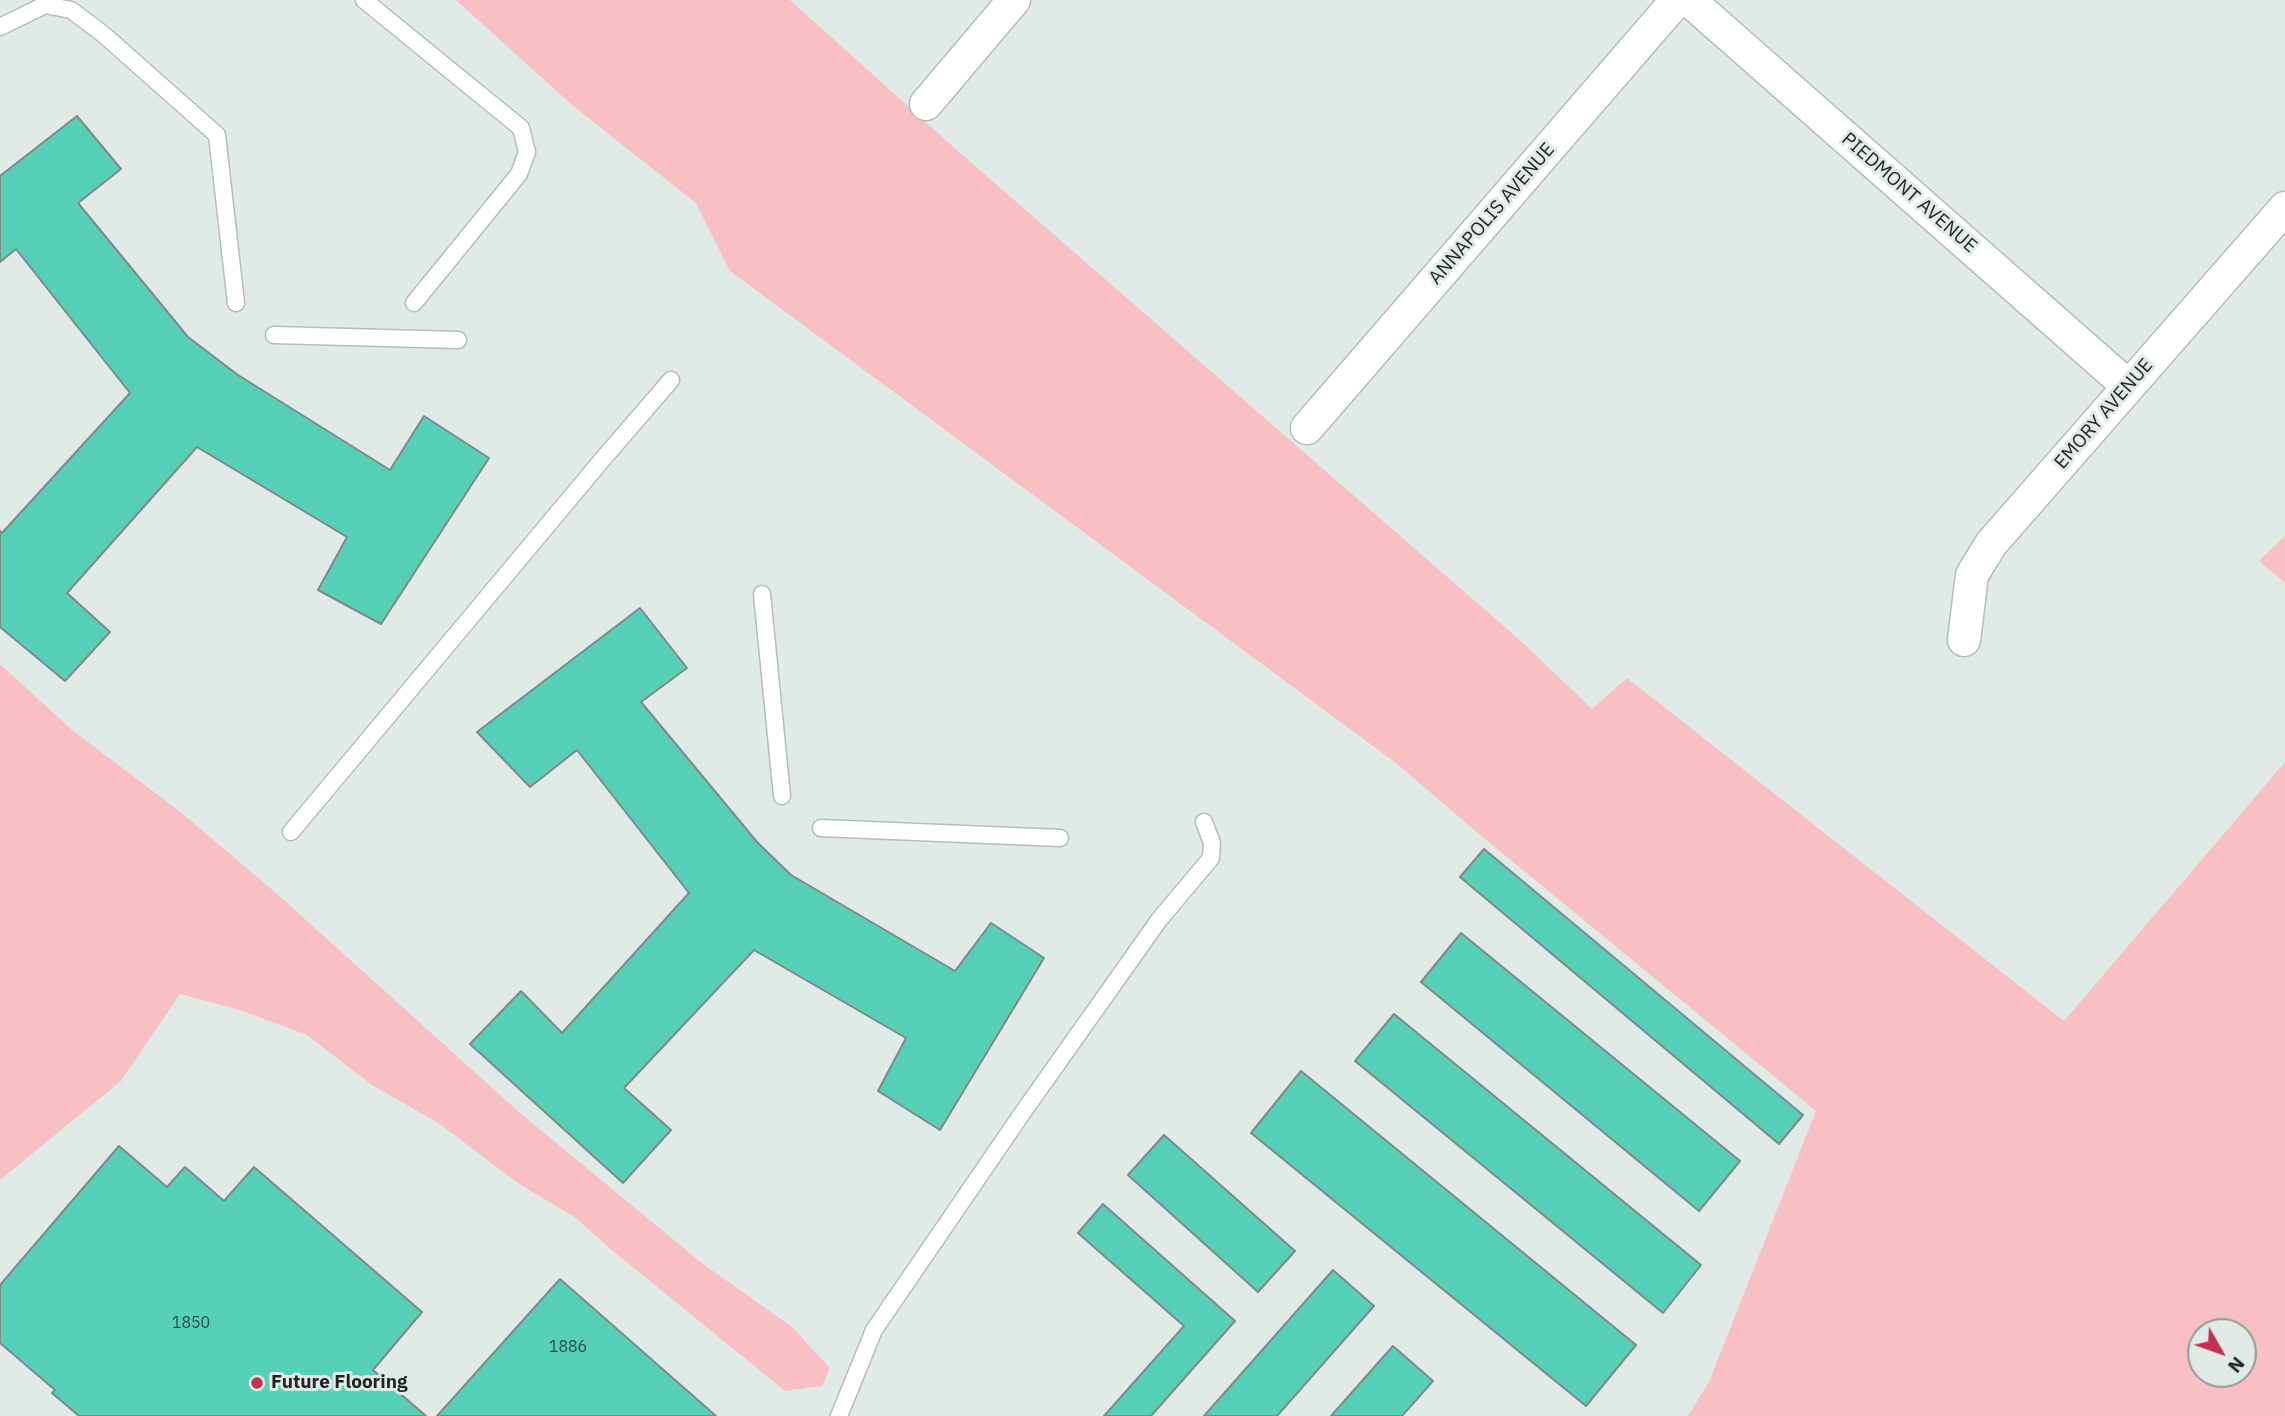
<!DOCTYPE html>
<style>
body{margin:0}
#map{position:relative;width:2285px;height:1416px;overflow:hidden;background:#e0eae7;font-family:"IBM Plex Sans",sans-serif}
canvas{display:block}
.north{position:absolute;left:2187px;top:1318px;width:70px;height:70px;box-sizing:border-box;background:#e0eae7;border:2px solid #939a98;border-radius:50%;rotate:130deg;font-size:19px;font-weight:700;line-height:28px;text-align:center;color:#1f2322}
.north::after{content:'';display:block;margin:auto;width:24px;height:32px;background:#c2314f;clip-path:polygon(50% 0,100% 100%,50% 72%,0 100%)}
</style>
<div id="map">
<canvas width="2285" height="1416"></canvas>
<div class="north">N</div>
</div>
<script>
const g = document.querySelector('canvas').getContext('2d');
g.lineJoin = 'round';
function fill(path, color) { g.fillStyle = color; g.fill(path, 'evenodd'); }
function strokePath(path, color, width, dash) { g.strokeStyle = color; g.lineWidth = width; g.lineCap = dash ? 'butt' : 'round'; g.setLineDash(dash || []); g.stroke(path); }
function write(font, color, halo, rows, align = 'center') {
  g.font = font + ' "IBM Plex Sans",sans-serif'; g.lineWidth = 6; g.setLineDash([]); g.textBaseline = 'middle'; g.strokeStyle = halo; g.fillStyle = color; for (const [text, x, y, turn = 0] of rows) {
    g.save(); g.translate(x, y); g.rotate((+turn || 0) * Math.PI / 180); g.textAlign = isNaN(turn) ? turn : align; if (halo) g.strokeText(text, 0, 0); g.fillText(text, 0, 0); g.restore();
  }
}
const green = new Path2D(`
 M456,0H790L959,152L1522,642L1592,709L1627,678L2064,1021L2285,762V1416H1688L1709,1382L1816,1111L1479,834L1396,763L730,271L696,203L572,105ZM2201,1332H2243V1374H2201Z
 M2285,536V583L2259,561Z
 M0,664L72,730L178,810L276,893L520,1113L703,1264L792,1327L830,1368L822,1386L785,1391L608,1247L576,1218L519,1184L440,1124L372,1085L307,1035L240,1010L180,994L121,1081L0,1180Z`);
const building = new Path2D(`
 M77,116L121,169L78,203L188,337L238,375L390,470L424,416L489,458L381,624L318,590L347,537L197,447L67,593L110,632L65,681L0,627V531L2,533L130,393L16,249L0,262V176Z
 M640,608L687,668L641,702L757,842L791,875L955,971L991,923L1044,958L940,1130L878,1091L906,1038L754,950L624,1088L671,1130L623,1183L470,1044L521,991L562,1033L689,893L577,750L530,787L477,732Z
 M1484,849L1803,1115L1779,1144L1460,877Z
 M1461,933L1740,1161L1699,1211L1421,982Z
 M1394,1014L1701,1265L1663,1313L1355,1061Z
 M1301,1071L1636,1345L1586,1406L1251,1133Z
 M1164,1135L1295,1251L1258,1292L1128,1175Z
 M119,1146L167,1187L185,1167L224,1201L254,1167L422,1312L373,1370L426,1416H79L52,1393L55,1390L0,1343V1285Z
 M1103,1204L1235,1321L1151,1416H1104L1184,1326L1078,1233Z
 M1333,1270L1374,1306L1277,1416H1204Z
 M560,1279L716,1416H437Z
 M1393,1346L1433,1381L1402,1416H1331Z`);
const service = new Path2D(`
 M364,0L521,128L527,152L519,174L414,303
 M0,27L45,5L71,10L103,34L217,135L236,303
 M274,335L458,340
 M762,594L782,796
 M821,828L1060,838
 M291,832L602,460L671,380
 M839,1416L874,1330L1021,1115L1159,920L1211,858L1212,843L1204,822`);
const minor = new Path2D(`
 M1689,0L2128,386
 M926,104L1014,0
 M1307,428L1677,0
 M1964,640L1972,575L1991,544L2285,208`);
const markers = [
 [257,1383,7,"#c2314f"]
];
const numberNames = [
 ["1850",191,1323],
 ["1886",568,1347]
];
const streetNames = [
 ["PIEDMONT AVENUE",1909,193,41],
 ["ANNAPOLIS AVENUE",1492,214,-49],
 ["EMORY AVENUE",2104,414,-49]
];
const poiNames = [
 ["Future Flooring",271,1383]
];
fill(green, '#f9c0c4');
fill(building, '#56d0b6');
strokePath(building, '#818986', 2);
strokePath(service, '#b4bdbb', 19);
strokePath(minor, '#b4bdbb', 35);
strokePath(service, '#fff', 16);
strokePath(minor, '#fff', 32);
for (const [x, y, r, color] of markers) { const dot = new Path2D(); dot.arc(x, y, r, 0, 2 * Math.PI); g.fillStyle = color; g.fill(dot); strokePath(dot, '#e0eae7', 2.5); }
write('16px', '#2d4e47', null, numberNames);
write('19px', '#1f2322', '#e0eae7', streetNames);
write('bold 19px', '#1f2322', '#e0eae7', poiNames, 'left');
</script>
